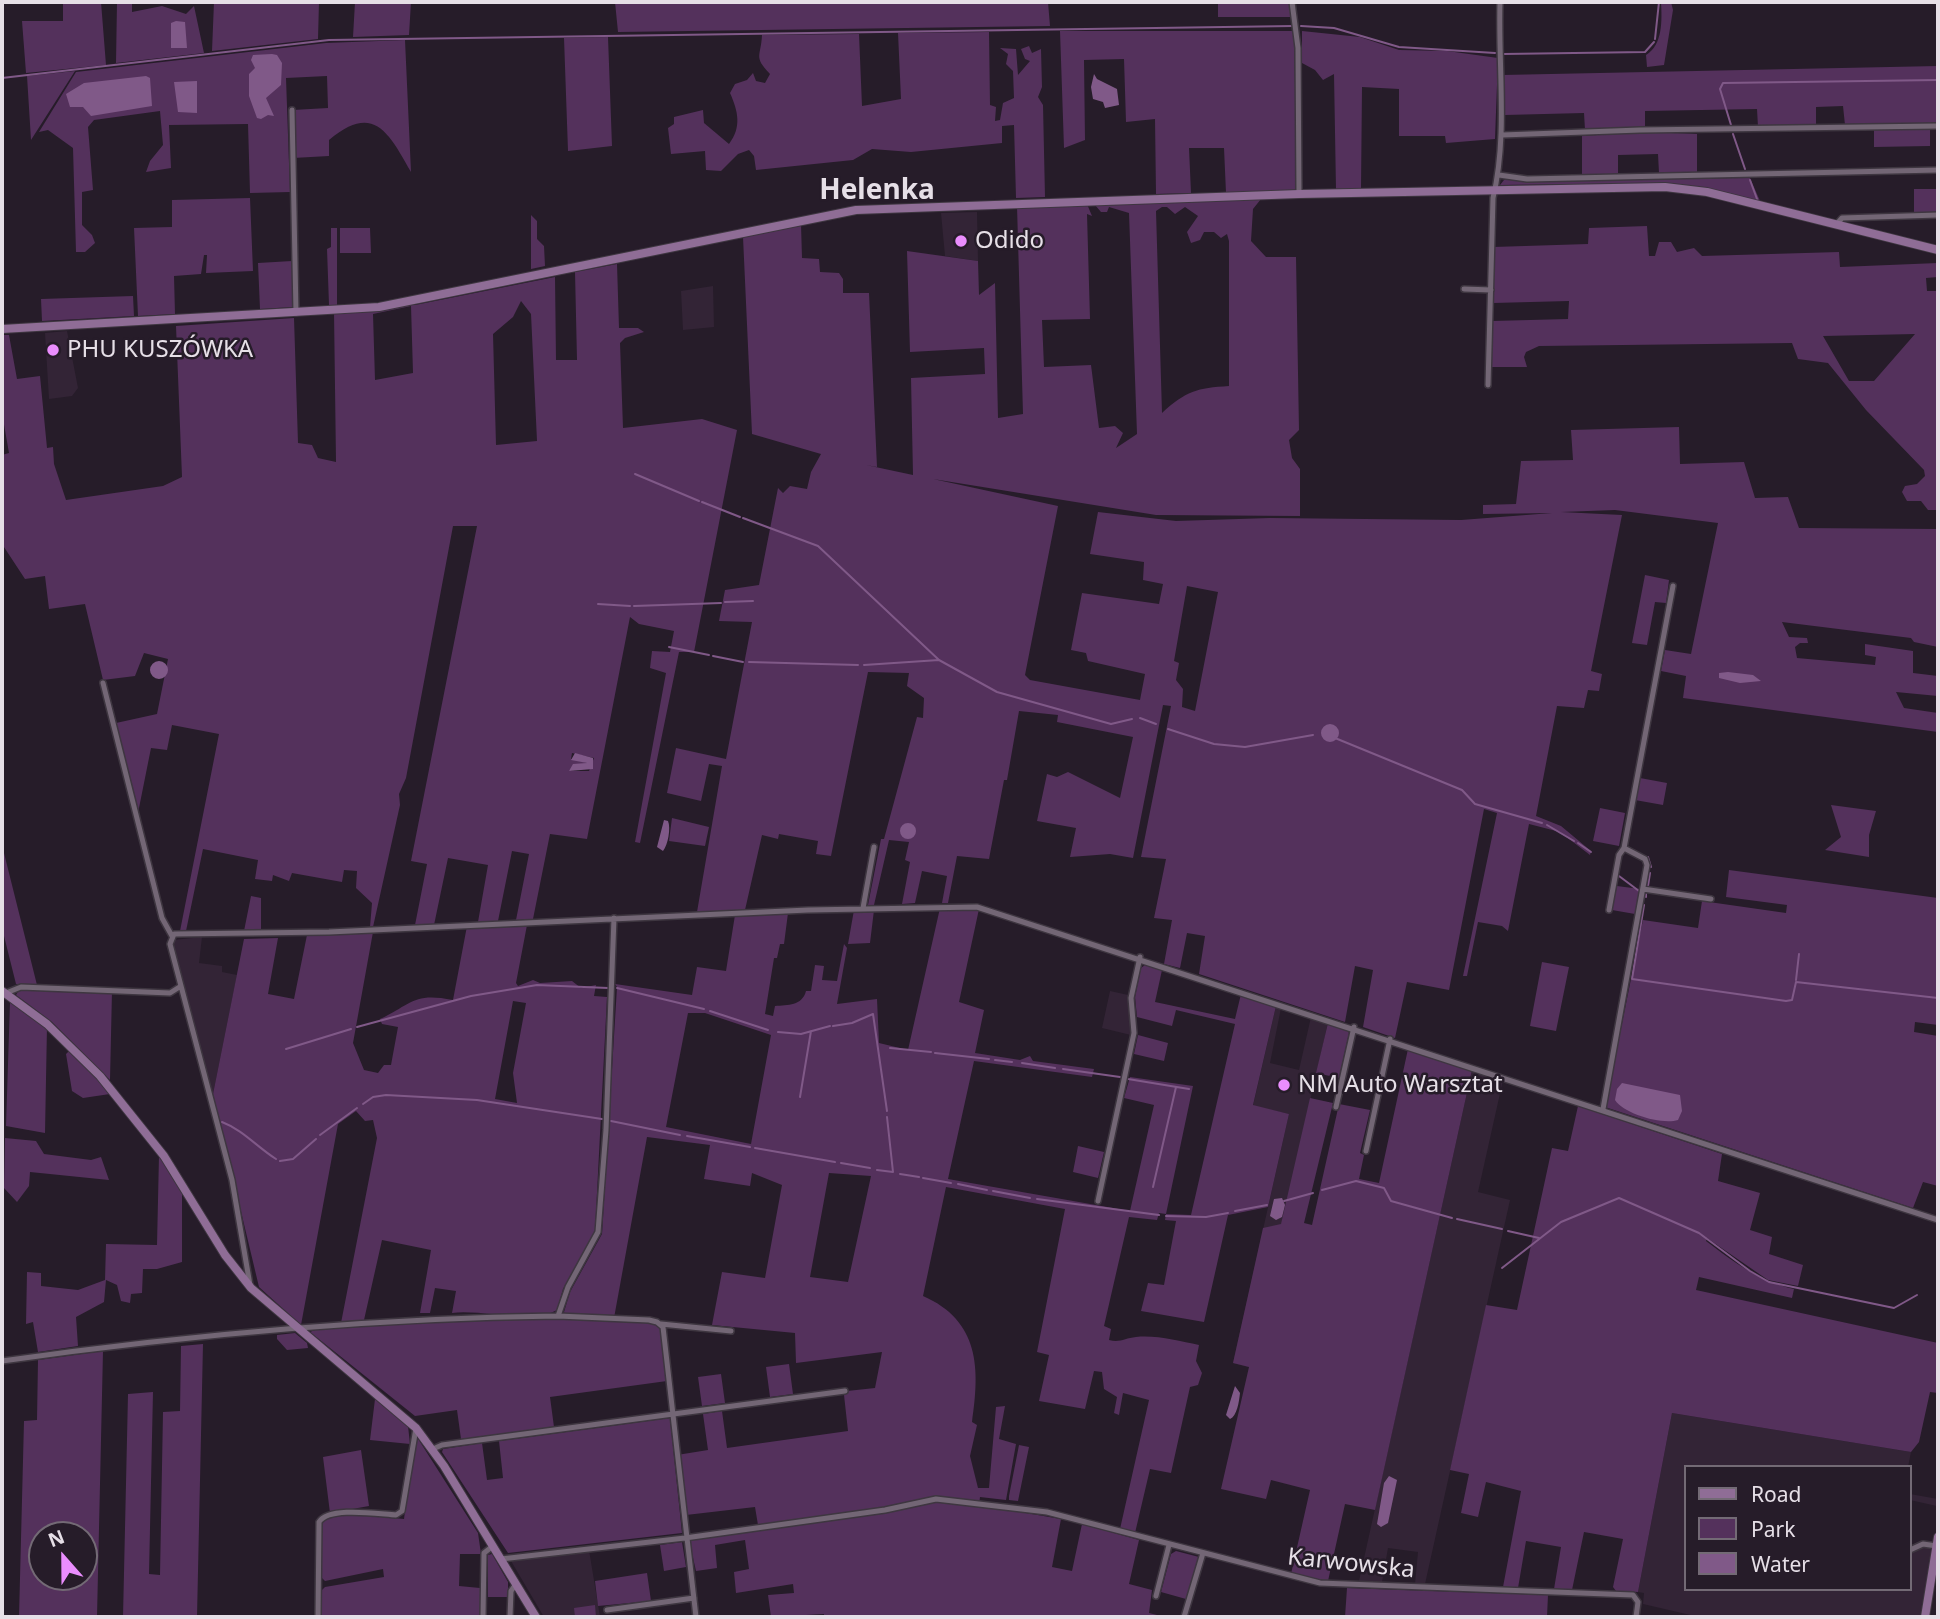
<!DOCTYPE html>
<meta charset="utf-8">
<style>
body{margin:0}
#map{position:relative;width:1940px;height:1619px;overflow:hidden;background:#261c29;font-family:"Noto Sans",sans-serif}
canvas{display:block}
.frame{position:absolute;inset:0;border:4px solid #e6dfe7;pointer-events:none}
.legend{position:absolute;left:1684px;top:1465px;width:228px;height:126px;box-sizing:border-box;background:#261c29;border:2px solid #736a75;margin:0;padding:9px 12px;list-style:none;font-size:21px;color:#e6dfe7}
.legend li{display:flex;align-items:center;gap:14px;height:35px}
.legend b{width:35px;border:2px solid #736a75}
.north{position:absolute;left:28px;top:1521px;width:70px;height:70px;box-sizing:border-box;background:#261c29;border:2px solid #736a75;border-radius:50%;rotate:339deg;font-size:19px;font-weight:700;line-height:28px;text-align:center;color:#e6dfe7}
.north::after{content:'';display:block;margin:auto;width:24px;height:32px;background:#ea8dfd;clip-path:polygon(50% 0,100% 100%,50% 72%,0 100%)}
</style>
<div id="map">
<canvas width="1940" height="1619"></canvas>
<div class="frame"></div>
<ul class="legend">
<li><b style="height:9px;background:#8f6d96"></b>Road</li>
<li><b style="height:19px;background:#54315c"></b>Park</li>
<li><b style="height:19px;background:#805988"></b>Water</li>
</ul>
<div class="north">N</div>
</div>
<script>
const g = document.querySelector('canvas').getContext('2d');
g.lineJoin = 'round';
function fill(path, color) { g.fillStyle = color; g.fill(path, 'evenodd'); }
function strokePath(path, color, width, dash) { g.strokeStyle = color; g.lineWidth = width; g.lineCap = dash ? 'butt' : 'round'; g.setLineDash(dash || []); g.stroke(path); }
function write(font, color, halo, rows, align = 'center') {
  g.font = font + ' "Noto Sans",sans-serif'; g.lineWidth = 5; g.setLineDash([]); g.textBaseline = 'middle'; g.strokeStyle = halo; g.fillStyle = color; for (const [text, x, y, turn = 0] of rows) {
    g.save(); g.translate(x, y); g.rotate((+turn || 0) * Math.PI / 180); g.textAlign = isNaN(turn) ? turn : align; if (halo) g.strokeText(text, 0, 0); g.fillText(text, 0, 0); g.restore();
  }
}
const built = new Path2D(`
 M977,212L978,261L945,256L941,213Z
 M713,286L714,327L683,330L681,291Z
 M67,331L78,388L72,396L49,399L45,333Z
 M202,937L199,963L222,966V972L237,975L213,1094L171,944L173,940Z
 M1110,991L1128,995L1131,1035L1102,1028Z
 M1276,1006L1281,1008L1270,1063L1299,1070L1311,1017L1328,1023L1249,1367L1233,1363L1289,1114L1253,1106Z
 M1472,1070L1503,1080L1478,1192L1510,1200L1425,1584H1415L1418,1552L1388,1548L1382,1582L1359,1581Z
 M1672,1413L1911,1452L1908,1467H1686V1589H1910V1552L1923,1546L1930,1547L1932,1553L1922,1617H1699L1643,1604L1644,1593L1638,1592Z
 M1910,1494L1938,1499L1937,1506L1910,1500Z
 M589,1550L600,1617H544L511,1561Z`);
const green = new Path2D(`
 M63,2H101L106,65L26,73L22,21H63Z
 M117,2H132V12L162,6L186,14L194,6L204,53L116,63Z
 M214,2H319L318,39L212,51Z
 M355,2H411L409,35L353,37Z
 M615,2H1048L1050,26L618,32Z
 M1218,2H1290L1293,17H1218Z
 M1661,2H1671L1673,10L1664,65L1647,67L1646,55C1663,45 1662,20 1661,2Z
 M1060,31H1294L1297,192L1226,193L1224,148H1189L1191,193L1156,194L1155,119L1126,122L1124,59L1084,60L1085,140L1064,148Z
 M1302,31L1360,37L1399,50L1447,51L1498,58L1495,139L1446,143L1445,136H1399V89L1362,87L1361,189L1336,190L1334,74L1323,80L1315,70L1302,63Z
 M989,32L990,105L996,107L995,121L1000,120L1003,103L1014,98L1013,71L1006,64L1008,54L1000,48L1016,49L1018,75L1030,61L1025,59L1021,49L1029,46L1032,53L1041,49L1042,87L1038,97L1043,105L1045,197L1016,198L1014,125L1002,126V143L911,152L872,149L853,160L756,170L754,156L749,150L738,154L721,171L706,170L705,151L671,154L668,128L674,124V117L703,110L704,123L729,144C742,127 738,111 730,93L735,84L747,80L753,73L756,81L765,83L770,74C753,56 761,57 762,35L859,34L862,106L901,99L898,33Z
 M608,37L612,146L568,151L564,38Z
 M405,40L411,172C388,131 373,103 329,140V156L293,158V110L328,108L327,76L286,78L290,192L250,193L248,124L169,125L171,168L146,172L150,161L163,145L160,111L94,120L88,127L93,190L82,192V225L92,235L95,243L85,252H76L73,148L48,130L39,132L76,72L326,43Z
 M1938,66V123L1845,125L1843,106L1816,107V126L1758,127L1757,109L1645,111V127L1585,130L1584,113L1505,115L1502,75Z
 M75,71L31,140L27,76Z
 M1930,129V146L1874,147V130Z
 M1644,132L1697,134V172L1659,173L1658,154L1618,155V174H1582V136Z
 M1750,178L1760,201L1665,183L1500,185L1504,180Z
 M1914,189H1938V213H1914Z
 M250,198L253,271L206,273L207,255H204L201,274L174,276L175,314L138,316L134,228L172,227V200Z
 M1261,199L1253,209L1251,241L1266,257H1296L1299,430L1289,440L1292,458L1300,469V516L1156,515L933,479L1058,506L1025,675L1030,680L1140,700L1145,674L1088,661L1086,653L1071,650L1082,593L1159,604L1163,584L1143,580L1144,562L1090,554L1098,512L1176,521L1270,518L1461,520L1552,513L1483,514V505L1516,504L1521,461L1573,460L1571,430L1679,427L1680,464L1744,462L1755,498L1788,497L1799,528L1938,529V647L1914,642L1911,638L1782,622L1789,637L1807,638L1808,643H1800L1795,647L1797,658L1875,665L1876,657L1865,655V644L1913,651V673L1938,676V696L1896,692L1904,708L1938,713V732L1683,698L1686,676L1661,671L1665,650L1691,654L1718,523L1615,510L1561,512L1622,515L1591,671L1602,674L1599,691L1588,690L1584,708L1557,706L1536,816L1561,826L1591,851L1590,855L1560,832L1529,824L1508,931L1502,926L1478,922L1467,976H1463L1497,813L1484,809L1449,990L1407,982L1395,1038L1363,1027L1373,970L1355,966L1345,1022L1199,974L1205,936L1187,933L1180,968L1164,964L1172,920L1154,918L1166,859L1141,857L1171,706L1163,705L1133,858L1110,854L1070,857L1076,828L1037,821L1047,774L1057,777L1068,772L1120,798L1133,737L1057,722L1058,715L1019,711L1007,780H1004L989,859L957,856L948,903H942L947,876L922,871L915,903L902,904L910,862L905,860L909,842L889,840L874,905H868L881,839H884L917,717L923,718L924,698L907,686L909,673L868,672L831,856L816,854L818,841L779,834L778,839L762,835L745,910L697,912L722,766L709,764L701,801L667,793L676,748L726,759L752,622L719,621L725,590L759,585L778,488L783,493L790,486L807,489L811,472L821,454L752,434L743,237L801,224L802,258L819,259L820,272L839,273L843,279V293H869L877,467L866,465L913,475L911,378L985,374L984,348L910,352L907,251L978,261L979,295L995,283L998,418L1023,414L1017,206L1087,204L1092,216L1087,214L1090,319L1042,320L1044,367L1091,365L1099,428L1115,426L1123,433L1116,448L1137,434L1129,213L1109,207L1107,212H1101L1095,205ZM1162,207H1167L1175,214L1185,207L1198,216L1187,232L1191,243L1200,240L1204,232H1214L1221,238L1227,234L1229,241V386C1197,388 1186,391 1162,413L1156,211ZM1187,586L1218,592L1195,711L1182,707L1183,689L1176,680L1179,663L1174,661Z
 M531,215L537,221V239L544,246L545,266L531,269Z
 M1647,226L1649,256H1655L1659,242H1671L1677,252L1694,248L1702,256L1839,252L1840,267L1938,263V277L1926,278L1927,291H1938V510H1928L1921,501H1907L1902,492L1905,486L1917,484L1925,476L1924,470L1866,410L1828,363L1798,359L1792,343L1539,346L1526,352L1524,357L1527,367H1492V321L1568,319L1569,301L1493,303V247L1588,244L1589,228ZM1915,334L1874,381H1849L1823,336Z
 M331,228H337V305H329L327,249L331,247Z
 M340,228H370L371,253H340Z
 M292,261L294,307L260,309L258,263Z
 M617,264L619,328H638L644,332L625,338L620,343L623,428L702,419L737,430L694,652H679L640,843L635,842L666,673L650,668L652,651L670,652L674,631L639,624L630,617L587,839L550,834L533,919L516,920L529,854L512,851L498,921L478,922L488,865L448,858L434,925H415L427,864L411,861L477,526H453L406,778L399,794L400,805L373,927H370L372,903L356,888L357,871L344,870L342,882L292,873L289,881L273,875L272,881L255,879L258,860L203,849L186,931H180L219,734L172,725L167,750L151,748L138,813L116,723L157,714L168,659L144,653L135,676L103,680L85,604L49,609L45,576L25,579L2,544V455L9,453L2,413V335H9L17,379L40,376L47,448L53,447L54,464L66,500L163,486L182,477L176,326L294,318L298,443L312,445L318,458L336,462L334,312L412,302L415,305L555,277L556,360H577L575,272ZM521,301L531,314L537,441L496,445L493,334L513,317ZM411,306L413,373L375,380L373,314ZM572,753L594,758L589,771H569L588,763L571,759Z
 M133,296L134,316L42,321L41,299Z
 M1645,575L1669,580L1666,603L1655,602L1647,645L1632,643Z
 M1640,778L1667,783L1663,805L1635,800Z
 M1831,805L1876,811L1869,835V857L1825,850L1841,837Z
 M1600,808L1625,813L1619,846L1593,841Z
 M672,818L709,827L705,846L669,841Z
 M2,845L37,985L16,984L2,928Z
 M1729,870L1938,898V1025L1915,1022L1914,1032L1938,1036V1186L1923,1182L1913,1208L1605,1107L1643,920L1698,928L1702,901L1786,913L1787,905L1726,897Z
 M1617,886L1640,889L1635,914L1612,910Z
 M251,896L261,898V931H244Z
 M940,908L979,909L959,1002L984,1010L975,1053L1020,1060L1030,1056L1033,1061L1094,1069L1092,1077L974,1061L948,1179L1130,1211L1154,1105L1124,1098L1130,1077L1193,1086L1166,1214L1191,1215L1235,1024L1176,1010L1172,1026L1137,1017L1135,997L1141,968L1145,965L1162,970L1155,1002L1235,1019L1241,994L1276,1006L1253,1105L1289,1114L1268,1207L1228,1215L1204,1322L1141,1311L1148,1283L1164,1285L1176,1221L1165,1220L1166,1214L1159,1213L1157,1220L1129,1217L1104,1326L1111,1329L1109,1340C1120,1343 1125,1338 1136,1337C1157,1335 1179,1341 1199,1345L1196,1361L1202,1373L1198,1385L1190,1387L1171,1473L1150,1469L1135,1533L1120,1529L1149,1400L1123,1393L1119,1415L1114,1413L1117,1397L1104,1389L1102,1372L1094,1371L1085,1409L1039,1401L1049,1355L1037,1352L1065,1209L946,1187L923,1296C980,1321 980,1369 972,1422L977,1425L970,1456L978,1488H989L996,1407L1005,1406L999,1439L1016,1444L1006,1500L980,1497L979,1505L1061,1519L1052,1567L1072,1571L1082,1524L1139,1540L1129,1584L1152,1590L1149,1613L1165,1617H824V1614L771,1617L768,1595L794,1593L793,1584L736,1593L734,1572L749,1569L745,1540L715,1545L717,1568L696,1571L689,1540L846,1515L758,1525L755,1507L686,1515L677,1455L708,1450L703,1414L722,1411L727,1448L848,1431L844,1395L847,1391L875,1388L882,1352L796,1363L795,1333L712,1325L722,1272L765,1278L782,1185L752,1173L750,1186L704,1179L710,1145L647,1137L614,1318L566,1316L564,1312L570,1292L602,1234L617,987L615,984L692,995L697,967L726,971L735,915L788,913L784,944H780L777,958H774L765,1014L773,1016L775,1006C788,1005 802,1006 806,991H811L815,965L824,966L822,980L837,981L844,944L847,948L837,1004L877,999L879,1043L908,1050ZM688,1013H705L771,1035L751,1144L666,1127ZM829,1173L871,1176L848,1282L810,1277Z
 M854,910H874L870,943L848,944Z
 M527,925L516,983L518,986L533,980L540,983L572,981L581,988L596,985L594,996L607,997L595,1232L563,1289L557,1310C533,1324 480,1309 452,1313L456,1291L435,1288L430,1313H420L431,1250L382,1240L364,1320L341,1323L377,1138L373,1120L365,1121L356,1111L338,1124L301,1325L259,1287L213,1094L244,939L278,938L268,994L294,999L307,935L373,932L353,1043L364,1070L378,1073L384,1065H391L398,1027L382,1024L380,1019C412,1004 413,992 453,1000L467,926ZM513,1001L526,1003L513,1073L517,1103L495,1099Z
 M1542,962L1569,967L1556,1031L1530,1026Z
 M32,988L112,991L110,1080L52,1022L16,995L19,990Z
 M10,1002L47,1026L45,1133L6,1126Z
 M1328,1023L1346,1028L1349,1033L1339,1078L1316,1073Z
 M1138,1035L1168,1043L1164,1061L1134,1054Z
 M71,1049L110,1094L83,1098L72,1091L66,1054Z
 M1408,1049L1472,1070L1375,1510L1345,1504L1328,1581L1291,1574L1310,1490L1271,1480L1266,1499L1221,1489L1249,1367L1233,1363L1263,1228L1281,1224L1310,1098L1333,1103L1304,1223L1312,1225L1339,1104L1370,1110L1360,1153L1364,1155L1359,1179L1379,1183Z
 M1578,1106L1722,1154L1718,1181L1760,1193L1750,1230L1772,1237L1769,1254L1803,1265L1798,1286L1768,1280L1707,1238L1706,1241C1735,1263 1759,1281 1794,1289L1792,1298L1699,1277L1696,1290L1938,1343V1393L1930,1392L1919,1442L1911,1452L1672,1413L1638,1592L1616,1591L1613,1587L1623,1539L1584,1532L1572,1590L1554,1589L1561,1547L1526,1541L1518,1588L1503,1587L1521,1491L1486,1482L1478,1517L1461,1513L1469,1474L1450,1470L1486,1305L1517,1310L1552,1148L1568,1151Z
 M5,1138L36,1141L44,1154L91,1160L101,1157L109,1180L30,1172L29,1186L17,1202L4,1188Z
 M1078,1146L1104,1152L1098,1178L1073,1172Z
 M159,1155L182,1186V1262L157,1269H143L142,1293L131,1294L130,1303L121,1301L117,1285L106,1280L104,1302L76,1317L78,1346L38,1352L33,1322L26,1324L27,1272L41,1273V1286L78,1290L105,1280L106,1244L157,1245Z
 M512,1318L652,1322L660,1328L667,1381L550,1397L554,1427L461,1439L457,1410L415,1416L310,1332L317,1329L417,1320Z
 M295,1333L307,1343L308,1348L287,1350L277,1339V1335Z
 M203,1344L197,1617H123L128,1394L153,1392L149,1574L160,1575L163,1412L180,1411L181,1346Z
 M103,1351L97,1617H19L24,1421L37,1420L38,1360ZM42,1535H84V1577H42Z
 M789,1364L793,1394L770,1397L766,1367Z
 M721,1374L725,1403L702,1406L698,1377Z
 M375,1399L408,1426L410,1444L370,1440Z
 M670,1418L682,1533L508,1553L442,1452L443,1449L482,1443L487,1480L503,1478L499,1441Z
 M415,1434L478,1533L481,1554H460L459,1586L480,1588V1617H321V1591L325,1587L384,1577L383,1569L325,1581L321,1577V1522C338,1506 382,1518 404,1519Z
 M1019,1445L1029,1447L1018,1501L1009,1500V1496Z
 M361,1450L369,1506L330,1513L323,1457Z
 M682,1542L686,1567L664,1571L660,1545Z
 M1176,1551L1199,1557L1186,1599L1161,1592L1171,1554Z
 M492,1554L508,1582V1597H488V1555Z
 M647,1573L651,1601L598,1606L595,1581Z
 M1347,1588L1548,1595L1547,1617H1345Z
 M595,1605L596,1617H575L574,1608Z`);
const water = new Path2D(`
 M176,21L185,22L187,48H171V23Z
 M272,54L277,55L282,63L281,85L266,98L274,116L268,115L261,119L257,118L249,96V74L255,68L251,60L253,55Z
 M1094,74L1097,79L1117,89L1119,105L1105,108L1103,102L1093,99L1091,87Z
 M146,76L150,78L152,106L91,116L83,107H70L66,94L84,83Z
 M197,81V113L178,112L174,82Z
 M150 670a9 9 0 1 1 18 0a9 9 0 1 1-18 0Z
 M1728,672L1753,675L1761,681L1740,683L1719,678V673Z
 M1321 733a9 9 0 1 1 18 0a9 9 0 1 1-18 0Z
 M575,753L593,758V769L569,771L573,764L587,763L571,760Z
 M664,820L668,821C671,828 668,845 663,851L657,847Z
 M900 831a8 8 0 1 1 16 0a8 8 0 1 1-16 0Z
 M1622,1083L1680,1095L1682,1111L1678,1120C1662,1125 1624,1114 1615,1100L1617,1089Z
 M1274,1199L1282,1198L1285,1205L1282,1217L1276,1220L1270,1216Z
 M1235,1386L1240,1393C1239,1402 1237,1416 1230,1419L1226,1415Z
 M1389,1476L1397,1480L1388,1523L1381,1527L1377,1524L1384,1483Z`);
const stream = new Path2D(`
 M1301,26L1334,28L1399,47L1495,53
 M1655,39L1659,2
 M1503,54L1645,52L1654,42
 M2,78L329,40L1293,26
 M1731,125L1720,89L1723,83L1938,80
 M1733,134L1745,169
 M1750,180L1757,199
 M635,474L699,501
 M702,502L740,517
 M743,518L818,546L939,660L997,692L1111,724L1132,719
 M725,602L753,601
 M598,604L630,606
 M634,606L721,603
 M669,647L709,655
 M713,656L743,662
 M749,662L858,665
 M864,665L939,660
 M1140,718L1156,724
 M1168,729L1214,744L1245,747L1313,735
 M1335,738L1462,790L1475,804L1542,823
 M1547,825L1574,841
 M1578,843L1591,852
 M1648,857L1651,867
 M1619,876L1639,891
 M1648,886L1650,873
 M1646,897V894
 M1644,905L1632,979L1786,1001L1792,1000L1796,982L1938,998
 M1796,980L1799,954
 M617,988L704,1009
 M710,1011L768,1030
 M833,1026L852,1023L873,1014L887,1111
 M357,1027L471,996L537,985L608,988
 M778,1032L801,1034L830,1026
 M890,1048L931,1052
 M286,1049L351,1029
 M935,1053L989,1059
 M995,1060L1012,1062
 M1022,1063L1055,1068
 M1063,1069L1120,1077
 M1128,1079L1189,1089
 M800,1097L811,1031
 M363,1104L373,1097L386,1095L477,1100L602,1119
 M611,1121L680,1135
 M222,1122C243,1130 257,1147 276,1159
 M320,1135L357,1108
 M687,1136L750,1147
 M755,1148L835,1162
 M280,1161L293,1159L316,1139
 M841,1163L870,1168
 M877,1170L893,1172L887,1117
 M900,1174L919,1177
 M923,1178L951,1183
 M958,1184L987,1190
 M1153,1187L1176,1087
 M1322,1190L1356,1181L1384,1188L1391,1201L1452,1218
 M993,1191L1030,1198
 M1037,1199L1159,1215
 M1284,1201L1313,1193
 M1235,1211L1267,1205
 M1166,1216L1206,1217L1228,1213
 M1457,1219L1502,1229
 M1508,1231L1539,1238
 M1502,1268L1561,1222L1619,1198L1699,1233L1750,1271L1769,1282L1894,1308L1917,1295`);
const street = new Path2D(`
 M1292,2L1298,48L1299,194
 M292,110L296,313
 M1502,135L1640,130L1938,126
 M1499,175L1527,179L1938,170
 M1836,225L1842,218L1938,215
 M1464,289L1491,290
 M1488,385L1493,198C1508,135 1498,68 1500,2
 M103,683L162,918L172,936
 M1624,848L1673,586
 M1643,889L1711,899
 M863,908L874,847
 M6,993L21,987L170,993L181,986
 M1336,1107L1354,1027
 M1603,1109L1647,865L1645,859L1624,848L1619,855L1609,910
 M1366,1151L1390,1039
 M1098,1201L1134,1033L1131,998L1140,957
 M250,1285L232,1180L170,944L174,934L329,932L808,910L977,907L1938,1220
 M558,1316L649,1320L657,1322L663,1327L696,1617
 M661,1324L731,1331
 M2,1361C186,1335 371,1318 558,1316L568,1287L598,1232L606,1130L614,918
 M433,1449L442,1445L845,1391
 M1910,1550L1923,1544L1937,1546
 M501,1559L685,1538L885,1510L936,1499L1047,1512L1320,1583L1633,1595L1638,1602L1636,1617
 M1156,1596L1169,1545
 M607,1610L694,1598
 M318,1617L319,1522C329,1506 378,1514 396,1515L402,1511L416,1428
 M483,1617L484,1553L493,1546
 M510,1617L511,1591L516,1584
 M1184,1617L1203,1553`);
const secondary = new Path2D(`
 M2,329L379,307L856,210L1299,194L1665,187L1707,192L1938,250
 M2,991L47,1024L100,1076L164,1156L225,1255L251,1288L416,1428L444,1466L536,1617
 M1925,1617L1938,1537`);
const markers = [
 [961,241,7,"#ea8dfd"],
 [53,350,7,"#ea8dfd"],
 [1284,1085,7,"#ea8dfd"]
];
const poiNames = [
 ["Odido",975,241],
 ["PHU KUSZÓWKA",67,350],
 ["NM Auto Warsztat",1298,1085]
];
const streetNames = [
 ["Karwowska",1351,1564,6]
];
const quarterNames = [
 ["Helenka",877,191]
];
fill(built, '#332436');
fill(green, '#54315c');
fill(water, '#805988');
strokePath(stream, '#805988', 2);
strokePath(street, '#3e3640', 8);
strokePath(secondary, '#3e3640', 10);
strokePath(street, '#736675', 5);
strokePath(secondary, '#8f6d96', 8);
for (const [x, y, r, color] of markers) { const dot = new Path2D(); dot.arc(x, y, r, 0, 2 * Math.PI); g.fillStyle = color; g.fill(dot); strokePath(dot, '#261c29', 2.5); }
write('24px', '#e6dfe7', '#261c29', poiNames, 'left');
write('24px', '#e6dfe7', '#261c29', streetNames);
write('bold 28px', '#e6dfe7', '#261c29', quarterNames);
</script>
